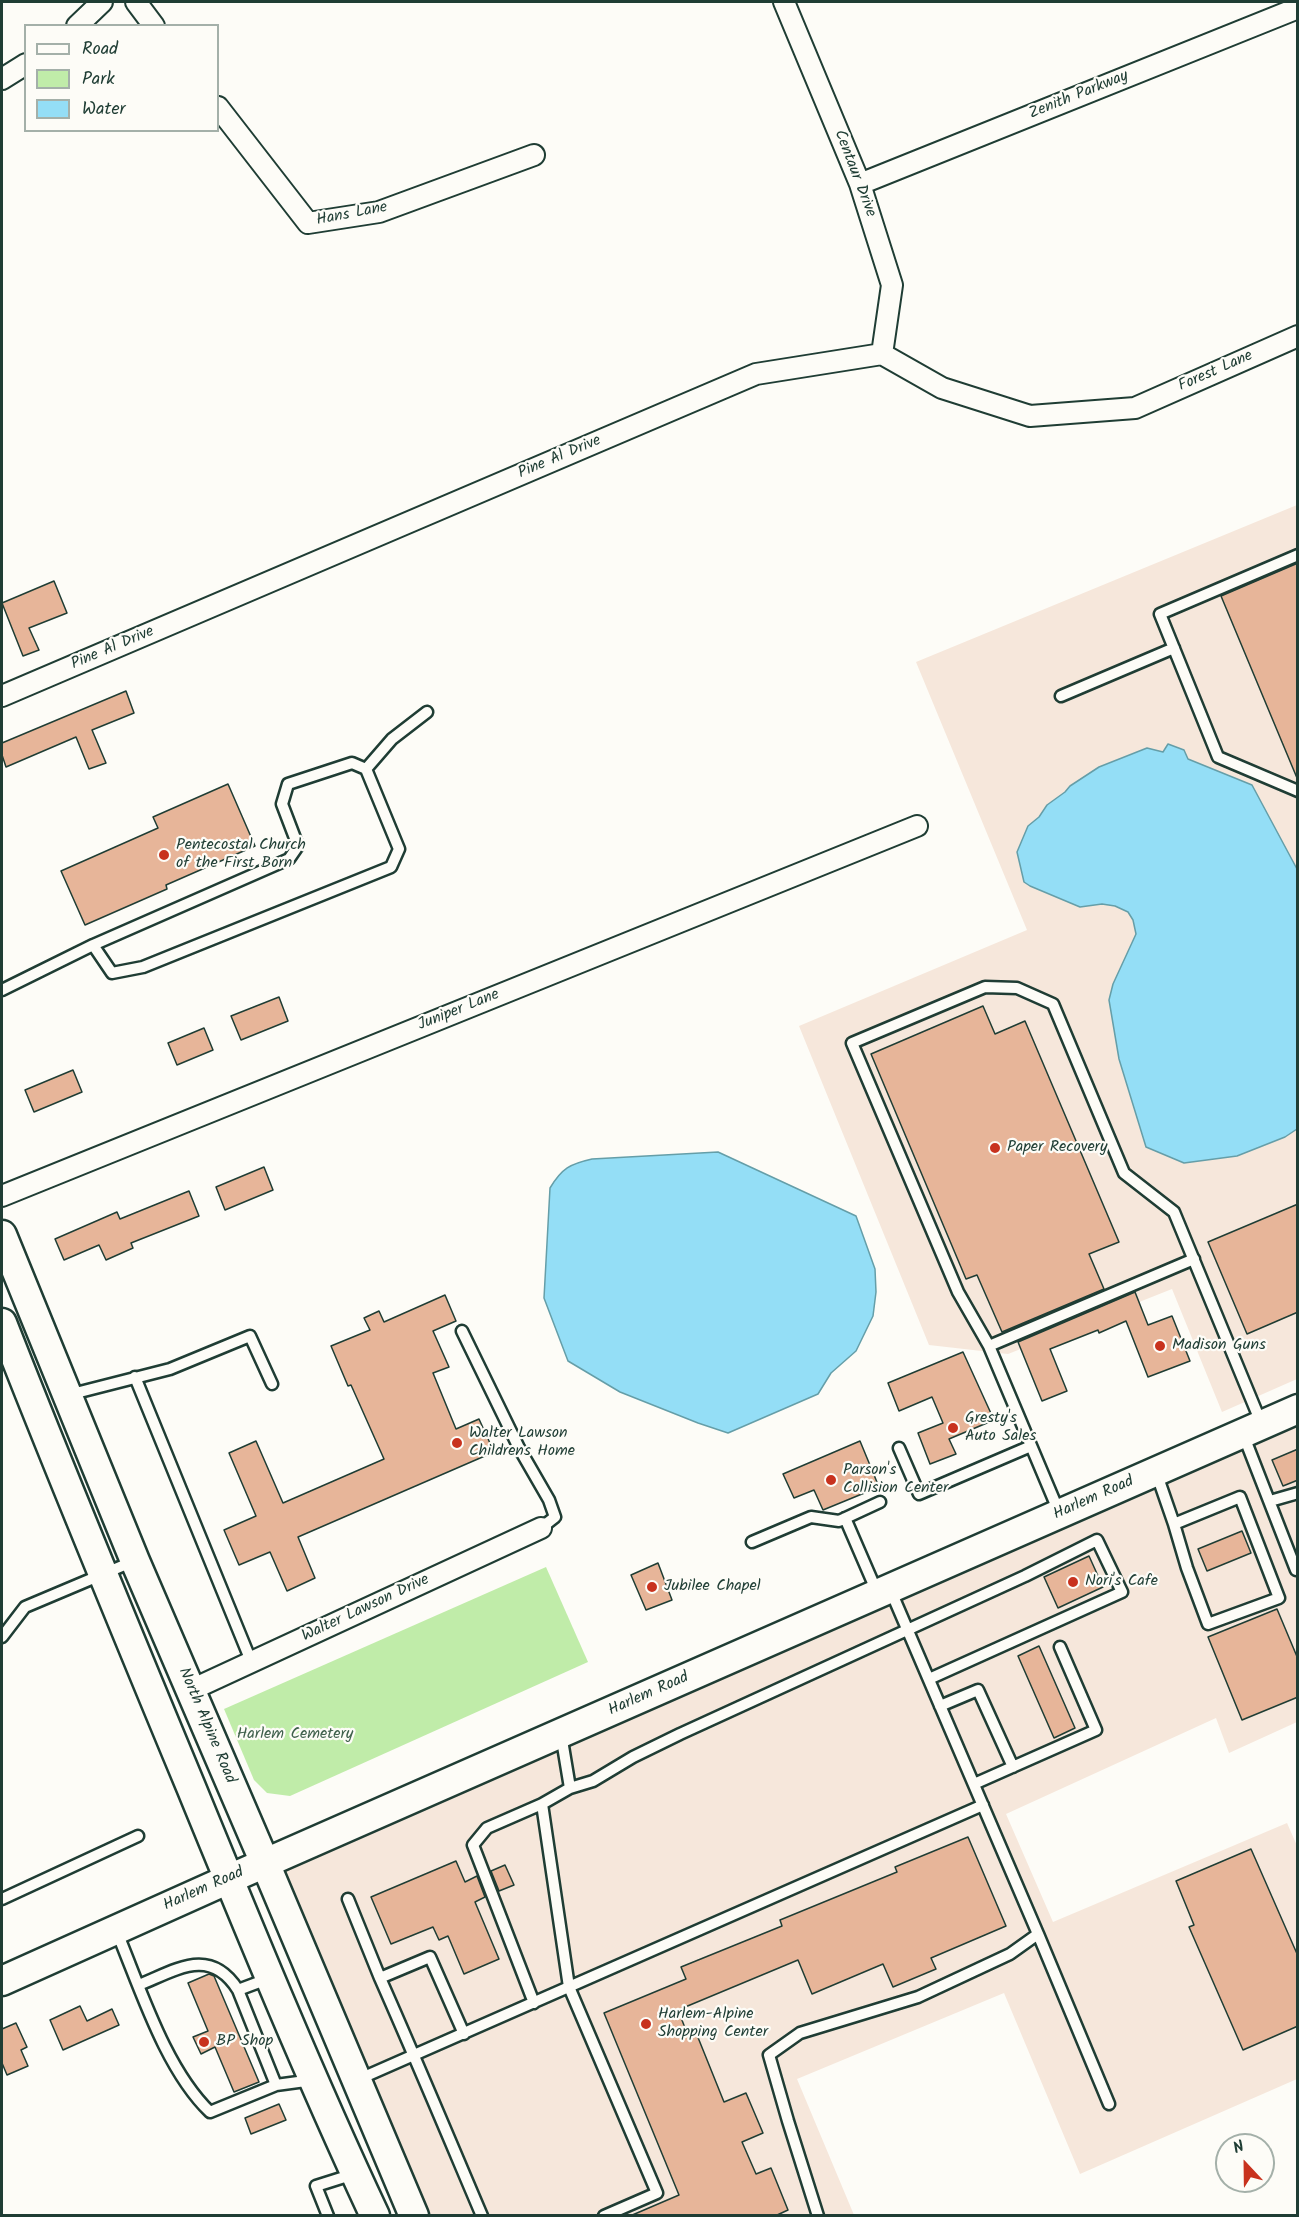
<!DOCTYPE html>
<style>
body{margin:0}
#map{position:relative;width:1299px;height:2217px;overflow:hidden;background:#fdfcf7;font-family:Kalam,sans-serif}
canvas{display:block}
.frame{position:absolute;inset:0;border:3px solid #1f3d34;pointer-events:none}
.legend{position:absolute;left:24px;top:24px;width:195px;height:108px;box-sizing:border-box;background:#fdfcf7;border:2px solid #a4b0a9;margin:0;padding:8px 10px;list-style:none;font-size:18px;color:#1f3d34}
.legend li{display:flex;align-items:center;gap:12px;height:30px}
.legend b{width:30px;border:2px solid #a4b0a9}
.north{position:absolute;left:1215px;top:2133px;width:60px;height:60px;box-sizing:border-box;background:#fdfcf7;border:2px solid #a4b0a9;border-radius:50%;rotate:338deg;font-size:16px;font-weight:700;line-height:24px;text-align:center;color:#1f3d34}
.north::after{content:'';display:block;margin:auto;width:21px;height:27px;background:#c8321e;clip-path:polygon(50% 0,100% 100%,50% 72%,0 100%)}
</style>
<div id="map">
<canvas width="1299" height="2217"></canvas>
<div class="frame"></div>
<ul class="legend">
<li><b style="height:8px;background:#fdfcf7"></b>Road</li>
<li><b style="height:16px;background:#c0eca9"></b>Park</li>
<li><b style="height:16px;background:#94def6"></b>Water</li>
</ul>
<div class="north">N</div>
</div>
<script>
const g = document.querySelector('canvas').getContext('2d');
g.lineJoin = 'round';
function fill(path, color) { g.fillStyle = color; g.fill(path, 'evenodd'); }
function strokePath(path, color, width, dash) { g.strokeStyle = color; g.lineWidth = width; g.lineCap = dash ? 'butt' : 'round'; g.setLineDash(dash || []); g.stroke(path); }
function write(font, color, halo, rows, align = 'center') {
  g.font = font + ' Kalam,sans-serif'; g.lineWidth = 4.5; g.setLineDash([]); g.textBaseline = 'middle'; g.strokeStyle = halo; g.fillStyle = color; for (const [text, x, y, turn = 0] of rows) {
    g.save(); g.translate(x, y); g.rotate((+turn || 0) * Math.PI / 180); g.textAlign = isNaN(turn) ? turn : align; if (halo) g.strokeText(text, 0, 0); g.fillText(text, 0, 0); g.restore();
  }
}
const built = new Path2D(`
 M1297,505V1379L1222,1412L1172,1289L1008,1354L929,1345L799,1026L1027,930L916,662Z
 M1297,1425V1722L1229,1753L1216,1718L1006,1814L1053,1922L1287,1823L1298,1848L1297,2079L1080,2174L1004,1993L797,2079L854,2215H425L280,1867L573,1743Z`);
const green = new Path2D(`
 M546,1567L588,1662L290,1796L267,1793L254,1780L224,1709Z`);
const water = new Path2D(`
 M1168,744L1184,750L1188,759L1252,785L1297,869V1129L1285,1137L1237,1156L1184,1163L1146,1147L1119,1059L1109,1000L1113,984L1136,934L1133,920L1128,912L1115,906L1102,904L1080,907L1030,886L1024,882L1017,852L1028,826L1039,817L1047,805L1065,792L1070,786L1099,767L1147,748L1163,752Z
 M718,1152L856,1216L875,1269L876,1292L873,1316L856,1351L831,1373L818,1394L728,1433L698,1423L620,1392L568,1361L544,1298L550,1188C562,1168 570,1164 592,1159Z`);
const building = new Path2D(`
 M1298,563V778H1297L1221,596Z
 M54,581L67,613L29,628L39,650L23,656L2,603Z
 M126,691L134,713L92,730L106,763L89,769L76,737L6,767L2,755V743Z
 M228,784L255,846L166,885L167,889L85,925L61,871L158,828L153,817Z
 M279,997L288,1021L241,1040L231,1016Z
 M983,1006L995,1034L1025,1021L1119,1242L1089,1254L1104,1289L1002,1332L977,1275L966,1279L871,1054Z
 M204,1028L213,1050L177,1065L168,1043Z
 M73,1070L82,1092L34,1112L25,1090Z
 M264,1167L273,1190L225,1210L216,1187Z
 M189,1191L199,1216L131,1243L133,1248L106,1260L99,1245L64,1260L55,1239L117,1212L120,1219Z
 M1298,1204V1312L1247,1334L1208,1242Z
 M1135,1292L1148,1325L1172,1316L1190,1361L1148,1377L1126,1321L1099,1333L1098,1330L1050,1349L1067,1391L1042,1401L1018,1342Z
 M445,1295L456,1321L433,1331L449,1367L433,1373L456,1429L479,1419L494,1452L298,1537L315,1578L287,1591L270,1552L239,1565L224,1530L256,1516L229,1453L256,1441L283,1503L384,1459L351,1385L348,1386L331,1346L370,1330L364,1318L379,1311L384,1322Z
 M963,1352L994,1420L949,1439L956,1454L930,1464L918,1433L943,1423L932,1397L899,1411L888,1383Z
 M860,1441L879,1487L823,1510L814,1490L794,1498L783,1474Z
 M1298,1449V1480L1283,1486L1272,1460Z
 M1242,1531L1251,1553L1207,1571L1198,1549Z
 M1089,1556L1103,1587L1058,1608L1044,1577Z
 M658,1563L672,1600L646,1610L631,1575Z
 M1277,1609L1298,1659V1697L1242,1720L1208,1637Z
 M1039,1646L1075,1728L1054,1738L1018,1656Z
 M968,1837L1006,1926L931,1958L936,1969L893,1987L883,1964L812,1994L798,1960L678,2010L689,2038L697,2035L724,2102L746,2093L763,2133L742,2142L756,2174L771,2168L788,2210L775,2216H630L679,2195L604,2013L686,1979L681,1967L782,1926L780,1920L897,1872L895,1867Z
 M1251,1849L1298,1956V2026L1243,2050L1189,1927L1194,1925L1176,1881Z
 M456,1861L465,1882L477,1876L485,1897L475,1902L499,1959L464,1974L448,1936L439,1940L433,1927L391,1944L371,1897Z
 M505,1865L514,1885L499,1891L491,1871Z
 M209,1974L214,1976L259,2082L234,2092L215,2047L201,2054L193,2037L208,2031L188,1983Z
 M80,2006L87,2021L112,2009L119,2025L63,2050L50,2020Z
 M16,2023L27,2047L21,2050L28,2066L7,2075L2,2063V2029Z
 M279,2104L286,2120L251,2134L245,2118Z`);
const lane = new Path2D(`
 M1298,555L1160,614L1218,757L1298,791
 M1061,696L1174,648
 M93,945L289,859L298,846L282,804L288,784L352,763L366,769
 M2,990L93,945L112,973L143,967L391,867L399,849L366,769L392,739L427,712
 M462,1331L519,1448L549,1500L555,1517L541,1528
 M989,1346L1194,1259
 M135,1377L251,1661
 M68,1395L170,1369L250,1336L272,1384
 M1243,1434L1296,1570
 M899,1448L919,1494L1031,1446
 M1156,1472L1174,1524L1240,1497L1279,1598L1208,1624L1187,1568L1174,1524
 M1270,1501L1298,1493
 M1059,1512L989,1346L958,1292L852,1043L985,987L1017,988L1053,1004L1124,1173L1174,1212L1262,1425
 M845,1518L877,1592
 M752,1542L811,1517L839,1521L880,1502
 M2,1637L25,1607L134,1561
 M940,1706L978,1690L1013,1767
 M561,1734L570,1788
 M974,1784L1096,1730L1060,1647
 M2,1899L138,1836
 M348,1899L380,1978
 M116,1930C140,1987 165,2069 210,2112L276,2085L313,2080
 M1038,1934L1109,2104
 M139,1985C176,1970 210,1946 238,1990L270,1978
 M238,1990L276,2085
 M534,2003L473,1845L487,1828L542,1804
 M464,2034L430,1957L380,1978C415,2057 448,2136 482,2216
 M357,2080L983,1805
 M328,2216L316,2186L354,2174
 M604,2216L657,2193L569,1987L542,1804L570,1788L593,1781L633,1757L680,1734L1025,1576L1097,1540L1122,1592L929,1679
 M818,2216L788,2121L769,2055L800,2033L918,1997L1010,1954L1038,1934L890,1589`);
const street = new Path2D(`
 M136,2L154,26
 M784,2L860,184L892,285L882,354
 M77,26L102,2
 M2,79L26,64
 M218,107L308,223L379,212L534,155
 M860,184L1298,8
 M2,696L756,374L882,354L942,388L1030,416L1135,408L1298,336
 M2,1196L917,826
 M191,1690L541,1528`);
const secondary = new Path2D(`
 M2,1235L135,1561L265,1863L414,2216
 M2,1323C63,1479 127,1633 191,1787C250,1931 309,2075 375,2216
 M2,1981L229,1879L1298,1409`);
const markers = [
 [164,855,6,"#c8321e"],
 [995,1148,6,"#c8321e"],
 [1160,1346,6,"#c8321e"],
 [953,1428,6,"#c8321e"],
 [457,1443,6,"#c8321e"],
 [831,1480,6,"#c8321e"],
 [1073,1582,6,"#c8321e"],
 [652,1587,6,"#c8321e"],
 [646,2024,6,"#c8321e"],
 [204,2042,6,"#c8321e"]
];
const streetNames = [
 ["Zenith Parkway",1079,96,-22],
 ["Centaur Drive",854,174,69],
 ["Hans Lane",352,215,-11],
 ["Forest Lane",1216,372,-24],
 ["Pine Al Drive",560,458,-23],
 ["Pine Al Drive",113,649,-23],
 ["Juniper Lane",459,1011,-22],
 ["Harlem Road",1094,1499,-24],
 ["Walter Lawson Drive",366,1609,-25],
 ["Harlem Road",649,1695,-24],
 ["North Alpine Road",206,1726,67],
 ["Harlem Road",204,1890,-24]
];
const poiNames = [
 ["Pentecostal Church",176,846],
 ["of the First Born",176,864],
 ["Paper Recovery",1007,1148],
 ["Madison Guns",1172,1346],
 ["Gresty's",965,1419],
 ["Auto Sales",965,1437],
 ["Walter Lawson",469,1434],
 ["Childrens Home",469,1452],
 ["Parson's",843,1471],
 ["Collision Center",843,1489],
 ["Nori's Cafe",1085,1582],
 ["Jubilee Chapel",664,1587],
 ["Harlem-Alpine",658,2015],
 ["Shopping Center",658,2033],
 ["BP Shop",216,2042]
];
const parkNames = [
 ["Harlem Cemetery",295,1735]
];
fill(built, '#f6e7db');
fill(green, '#c0eca9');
fill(water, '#94def6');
strokePath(water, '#659ea8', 1.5);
fill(building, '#e7b599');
strokePath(building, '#1f3d34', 1.5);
strokePath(lane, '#1f3d34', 15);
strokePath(street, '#1f3d34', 24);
strokePath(secondary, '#1f3d34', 33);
strokePath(lane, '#fdfcf7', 10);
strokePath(street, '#fdfcf7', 20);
strokePath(secondary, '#fdfcf7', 28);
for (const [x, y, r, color] of markers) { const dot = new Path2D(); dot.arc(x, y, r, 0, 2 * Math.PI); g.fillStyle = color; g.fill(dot); strokePath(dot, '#fdfcf7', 2); }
write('16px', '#1f3d34', '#fdfcf7', streetNames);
write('16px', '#1f3d34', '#fdfcf7', poiNames, 'left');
write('16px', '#3f604b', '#fdfcf7', parkNames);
</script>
